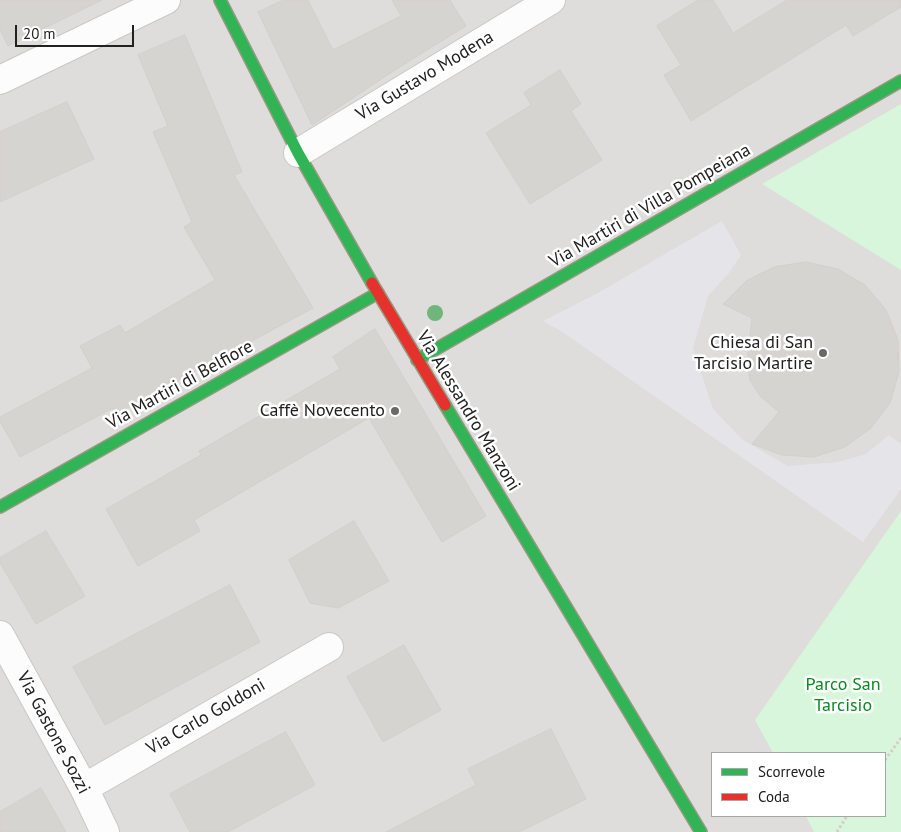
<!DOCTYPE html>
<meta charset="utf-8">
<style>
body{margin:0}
#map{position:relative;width:901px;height:832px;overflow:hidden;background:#efeeea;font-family:"PT Sans",sans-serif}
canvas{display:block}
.legend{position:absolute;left:711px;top:752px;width:175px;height:65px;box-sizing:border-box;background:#fff;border:1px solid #a6a6a6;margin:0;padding:6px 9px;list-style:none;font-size:15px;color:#212121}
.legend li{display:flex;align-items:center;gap:10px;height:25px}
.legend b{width:25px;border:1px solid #a6a6a6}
.scale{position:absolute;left:15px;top:25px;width:119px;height:22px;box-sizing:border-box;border:2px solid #212121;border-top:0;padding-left:6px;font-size:15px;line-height:18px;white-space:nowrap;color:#212121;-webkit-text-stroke:4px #fff;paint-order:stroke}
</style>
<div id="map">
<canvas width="901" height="832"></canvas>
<ul class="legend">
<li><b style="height:6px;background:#30b455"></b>Scorrevole</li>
<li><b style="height:6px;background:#e5322d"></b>Coda</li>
</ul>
<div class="scale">20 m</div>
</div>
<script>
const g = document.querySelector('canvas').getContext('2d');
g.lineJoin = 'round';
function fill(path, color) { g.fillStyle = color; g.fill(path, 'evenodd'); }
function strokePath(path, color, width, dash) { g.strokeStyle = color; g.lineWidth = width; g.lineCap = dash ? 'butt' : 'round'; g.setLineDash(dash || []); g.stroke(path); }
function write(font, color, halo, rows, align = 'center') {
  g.font = font + ' "PT Sans",sans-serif'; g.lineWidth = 5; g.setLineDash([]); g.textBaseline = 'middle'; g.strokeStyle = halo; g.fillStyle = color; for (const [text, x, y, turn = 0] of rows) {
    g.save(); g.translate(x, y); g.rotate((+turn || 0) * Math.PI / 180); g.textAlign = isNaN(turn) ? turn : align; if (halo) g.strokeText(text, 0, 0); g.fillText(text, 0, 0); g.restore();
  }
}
const residential = new Path2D(`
 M0,0H901V832H0ZM712,753H885V816H712Z`);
const park = new Path2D(`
 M901,104V270L762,184Z
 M901,511V832H814L806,816H885V753H773L755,720Z`);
const plaza = new Path2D(`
 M722,221L741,255L729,273L708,296L693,348L713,409L743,440L788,466L838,462L866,454L889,435L901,444V489L863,542L561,331L543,321L596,294Z`);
const building = new Path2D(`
 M0,0H102L8,46L0,30Z
 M284,0H308L333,50L401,16L392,0H450L466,26L398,68L312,125L258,12Z
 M698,0H713L733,33L787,0H901V7L853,36L846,25L691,121L664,75L681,65L657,26Z
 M185,35L242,172L234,175L313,308L116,414L113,408L20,457L0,421V417L92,368L80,346L120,325L125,333L215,280L184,227L192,222L153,132L168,126L138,55Z
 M560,70L581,104L571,111L602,160L530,204L486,133L531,105L524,93Z
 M67,102L94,159L0,202V132Z
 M806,262L838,269L865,285L886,310L898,340L899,372L890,403L871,428L845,447L814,457L782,455L752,444L779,412L760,396L750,380L747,362L752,318L723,304L746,281L774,267Z
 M375,329L486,516L442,542L369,418L194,520L200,531L138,566L106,509L201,455L199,451L340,369L333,357Z
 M354,521L389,581L338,608L310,603L289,560Z
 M46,531L85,596L36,624L0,563V558Z
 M230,585L260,642L105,725L73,667Z
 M404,645L441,710L383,742L347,677Z
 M551,729L586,799L519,832H386L476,785L468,769Z
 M286,732L315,785L228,832H190L170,794Z
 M41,788L66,832H0V812Z`);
const path = new Path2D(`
 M885,760L901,738
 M837,832L847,816`);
const street = new Path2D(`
 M0,80L166,0
 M298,153L551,0
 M0,635L84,788L105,832
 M84,788L329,647`);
const fast = new Path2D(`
 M220,0L298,153L372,283
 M417,360L901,81
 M445,405L701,832
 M0,507L378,293`);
const jam = new Path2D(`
 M372,283L445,405`);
const trees = [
 [435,313]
];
const markers = [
 [823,353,5,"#696967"],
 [395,411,5,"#696967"]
];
const streetNames = [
 ["Via Gustavo Modena",425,76,-31],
 ["Via Martiri di Villa Pompeiana",650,206,-30],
 ["Via Martiri di Belfiore",180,385,-29],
 ["Via Alessandro Manzoni",468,411,59],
 ["Via Carlo Goldoni",206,717,-30],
 ["Via Gastone Sozzi",53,733,62]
];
const poiNames = [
 ["Chiesa di San",813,343],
 ["Tarcisio Martire",813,364],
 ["Caffè Novecento",385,411]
];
const parkNames = [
 ["Parco San",843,685],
 ["Tarcisio",843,706]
];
fill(residential, '#dedddb');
fill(park, '#d7f6db');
fill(plaza, '#e5e4e9');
fill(building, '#d6d4d1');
strokePath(building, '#d3d0cb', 1);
strokePath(street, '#c8c8c6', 30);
strokePath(fast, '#959a80', 14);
strokePath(jam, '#959a80', 14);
strokePath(path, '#d8ccc8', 3, [2.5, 2.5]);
strokePath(street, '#fdfcfc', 28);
strokePath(fast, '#30b455', 11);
strokePath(jam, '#e5322d', 11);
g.fillStyle = '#6eb67b';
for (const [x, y] of trees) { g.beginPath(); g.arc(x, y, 8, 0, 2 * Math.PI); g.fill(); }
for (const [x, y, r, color] of markers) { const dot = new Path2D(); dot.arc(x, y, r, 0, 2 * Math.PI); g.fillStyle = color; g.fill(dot); strokePath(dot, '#fff', 2); }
write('18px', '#212121', '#fff', streetNames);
write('18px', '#212121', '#fff', poiNames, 'right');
write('18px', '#058920', '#fff', parkNames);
</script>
